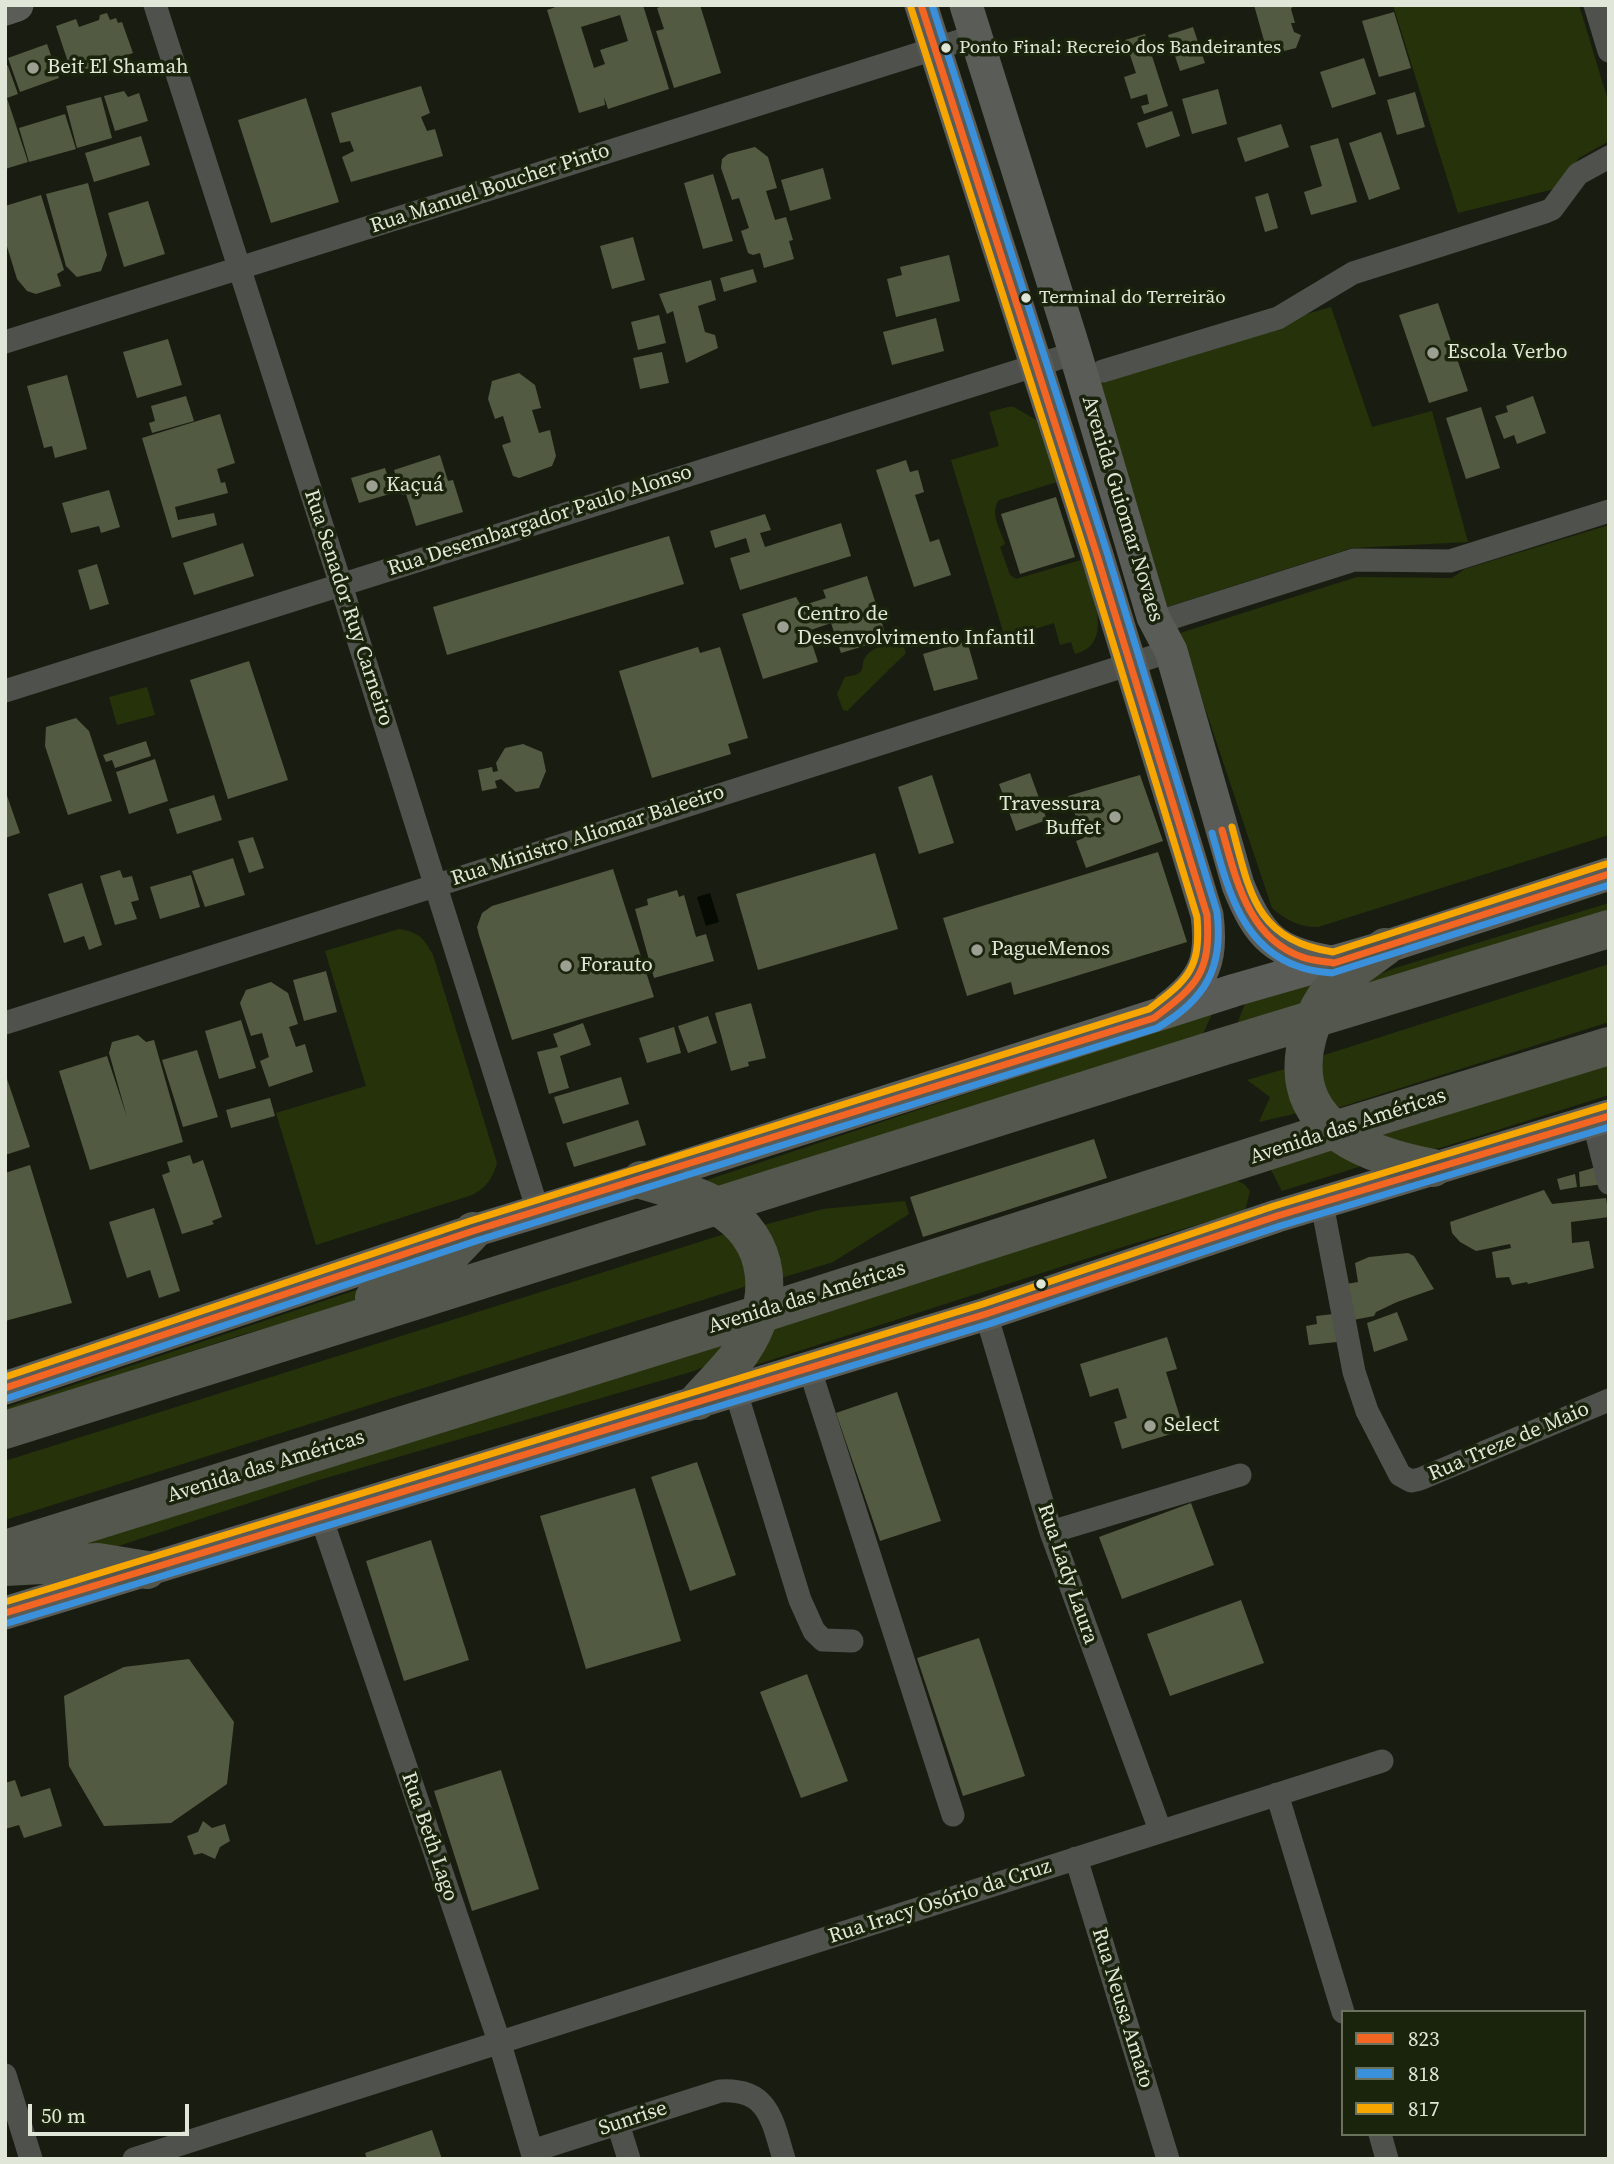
<!DOCTYPE html>
<meta charset="utf-8">
<style>
body{margin:0}
#map{position:relative;width:1614px;height:2164px;overflow:hidden;background:#191d11;font-family:"Source Serif 4",serif}
canvas{display:block}
.frame{position:absolute;inset:0;border:7px solid #e1e7d8;pointer-events:none}
.legend{position:absolute;left:1341px;top:2010px;width:245px;height:126px;box-sizing:border-box;background:#1a230b;border:2px solid #6a715d;margin:0;padding:9px 12px;list-style:none;font-size:21px;color:#e1e7d8}
.legend li{display:flex;align-items:center;gap:14px;height:35px}
.legend b{width:35px;border:2px solid #6a715d}
.scale{position:absolute;left:28px;top:2104px;width:161px;height:32px;box-sizing:border-box;border:4px solid #e1e7d8;border-top:0;padding-left:9px;font-size:21px;line-height:24px;white-space:nowrap;color:#e1e7d8;-webkit-text-stroke:5px #1a230b;paint-order:stroke}
</style>
<div id="map">
<canvas width="1614" height="2164"></canvas>
<div class="frame"></div>
<ul class="legend">
<li><b style="height:9px;background:#f26522"></b>823</li>
<li><b style="height:9px;background:#3a90db"></b>818</li>
<li><b style="height:9px;background:#f7a600"></b>817</li>
</ul>
<div class="scale">50 m</div>
</div>
<script>
const g = document.querySelector('canvas').getContext('2d');
g.lineJoin = 'round';
function fill(path, color) { g.fillStyle = color; g.fill(path, 'evenodd'); }
function strokePath(path, color, width, dash) { g.strokeStyle = color; g.lineWidth = width; g.lineCap = dash ? 'butt' : 'round'; g.setLineDash(dash || []); g.stroke(path); }
function write(font, color, halo, rows, align = 'center') {
  g.font = font + ' "Source Serif 4",serif'; g.lineWidth = 7; g.setLineDash([]); g.textBaseline = 'middle'; g.strokeStyle = halo; g.fillStyle = color; for (const [text, x, y, turn = 0] of rows) {
    g.save(); g.translate(x, y); g.rotate((+turn || 0) * Math.PI / 180); g.textAlign = isNaN(turn) ? turn : align; if (halo) g.strokeText(text, 0, 0); g.fillText(text, 0, 0); g.restore();
  }
}
const green = new Path2D(`
 M1393,5H1579L1609,104V141L1579,158L1558,188L1458,213Z
 M1331,307L1372,427L1432,411L1468,542L1352,548L1167,607L1094,376Z
 M1008,407H1014L1036,420L1057,482L999,500C989,512 1001,531 1005,544L1000,547L1010,575L1016,579L1081,560C1089,588 1118,643 1075,654L1071,642L1060,645L1054,623L1005,638L951,460L999,446L989,412Z
 M1609,525L1607,622L1609,628V835L1318,927C1299,927 1286,920 1272,908L1180,633L1357,577L1452,578L1465,569Z
 M897,643L903,644L906,653L847,711L843,710L837,694L845,677C873,674 855,664 870,652C877,646 889,645 897,643Z
 M147,687L155,715L117,725L109,697Z
 M1609,903V916L1344,998L1370,978L1395,968Z
 M399,929C418,932 424,938 433,955L497,1163C492,1179 487,1187 472,1195L316,1245L276,1113L366,1086L325,951Z
 M1609,964V1022L1331,1110L1312,1059Z
 M1325,979L1295,1014L1234,1033L1245,1003Z
 M1213,1012L1199,1042L721,1195L695,1184Z
 M1609,1064V1095L1440,1148L1412,1151L1362,1141Z
 M1288,1068L1302,1112L1259,1122L1270,1097L1247,1080Z
 M1324,1146L1368,1164L1282,1191L1269,1166Z
 M1236,1180L1244,1184L1250,1191L1245,1211L1132,1244L746,1368L771,1327Z
 M905,1201L909,1214L833,1262L781,1278L764,1225L823,1209Z
 M731,1232L750,1285L5,1520V1461Z
 M383,1281L353,1304L241,1335L109,1378L5,1423V1408Z
 M731,1334L710,1364L694,1371L319,1480L100,1552L13,1560Z`);
const water = new Path2D(`
 M710,893L719,922L706,926L697,897Z`);
const building = new Path2D(`
 M561,5H643L669,89L608,109L604,97L605,105L579,113L547,10ZM620,15L628,41L600,50L605,64L594,68L581,27Z
 M665,5H700L721,73L674,88L656,31L664,29L657,8Z
 M1254,5H1294L1291,9L1295,23H1291L1294,32L1301,35L1296,48L1268,55Z
 M1394,12L1411,68L1379,77L1362,21Z
 M107,13L110,20L116,18L118,23L122,22L133,53L72,74L56,26L76,19L79,27L99,20L100,15Z
 M1193,27L1205,63L1180,71L1168,35Z
 M1145,34L1168,106L1144,114L1141,106L1149,104L1147,94L1131,99L1124,77L1136,73L1125,40Z
 M47,44L59,78L20,92L8,58Z
 M1364,58L1376,94L1332,108L1320,72Z
 M5,63L8,66L18,94L7,98L28,162L5,169Z
 M421,86L430,113L421,117L427,131L435,129L443,156L351,182L342,157L354,151L350,141L340,143L331,113Z
 M1218,89L1227,124L1192,134L1182,99Z
 M124,91L128,97L139,93L148,121L115,131L104,96Z
 M1415,92L1425,127L1397,135L1387,100Z
 M101,97L112,138L77,148L66,106Z
 M306,98L339,202L271,223L238,120Z
 M1172,111L1180,136L1146,148L1137,123Z
 M65,114L76,149L29,162L19,128Z
 M1281,124L1289,147L1245,162L1237,138Z
 M1381,132L1400,189L1369,200L1349,143Z
 M141,136L150,165L94,182L85,153Z
 M1338,138L1357,202L1311,215L1304,192L1322,186L1310,146Z
 M755,147L768,157L777,188L766,191L775,220L786,217L793,240L789,241L794,259L764,268L760,253L753,255L748,253L741,231L749,228L739,198L732,200L721,168L722,159L728,154Z
 M823,168L831,199L790,211L781,180Z
 M713,174L733,241L703,249L684,183Z
 M88,183L107,255L101,271L77,277L66,266L46,194Z
 M1268,193L1278,228L1265,232L1255,197Z
 M41,195L64,270L57,274L61,286L36,294L27,291L17,279L5,240V206Z
 M148,201L165,254L124,267L108,213Z
 M633,237L645,280L612,289L600,246Z
 M949,255L960,301L896,317L887,279L902,275L900,267Z
 M753,269L757,282L724,292L720,278Z
 M711,280L716,300L698,306L705,332L715,335L718,348L686,363L673,311L667,314L659,294Z
 M1438,303L1468,391L1429,403L1399,315Z
 M659,315L666,343L638,350L631,322Z
 M936,318L944,351L892,365L883,332Z
 M168,339L182,385L137,398L123,352Z
 M662,352L669,383L640,389L633,358Z
 M519,373L535,385L541,408L532,410L539,433L550,430L556,456L552,466L519,478L513,476L502,445L511,442L503,416L495,419L488,399L492,381Z
 M67,375L87,449L55,458L52,446L44,448L27,386Z
 M186,396L194,421L152,433L149,423L155,421L151,406Z
 M1533,396L1546,433L1517,444L1514,435L1504,439L1495,416L1508,412L1506,406Z
 M1481,407L1500,468L1466,479L1446,418Z
 M220,414L235,463L217,469L221,483L225,482L228,493L175,507L178,520L214,513L217,525L172,538L142,438Z
 M440,455L448,481L453,480L463,512L416,526L406,494L402,495L394,470Z
 M906,460L910,472L918,470L924,492L915,495L930,542L939,539L951,575L914,587L876,470Z
 M385,468L393,493L359,503L351,478Z
 M109,490L120,527L101,533L99,526L71,533L62,503Z
 M1056,497L1075,557L1020,574L1001,514Z
 M765,514L771,530L760,533L765,547L841,523L851,556L740,590L730,558L750,552L746,538L715,548L710,531Z
 M669,536L684,584L447,655L433,607Z
 M243,543L254,576L194,595L183,563Z
 M97,564L109,604L90,610L78,570Z
 M867,576L887,639L841,653L831,623L808,631L818,662L763,679L742,614L796,597L801,606L826,598L823,590Z
 M967,641L978,679L934,691L923,654Z
 M698,647L700,653L720,647L748,738L728,744L731,754L652,778L619,671Z
 M249,661L288,780L228,799L190,680Z
 M76,718L89,731L112,801L68,815L45,746L46,727Z
 M146,741L151,756L115,768L112,760L106,762L103,755Z
 M523,744L542,752L546,771L539,788L516,792L501,779L495,781L497,788L482,791L478,770L492,767L493,772L498,771L496,763L505,748Z
 M155,759L168,801L129,814L116,772Z
 M1030,773L1047,820L1016,831L999,784Z
 M932,775L954,843L919,854L898,787Z
 M1140,775L1163,841L1086,868L1076,841L1084,838L1068,796Z
 M5,790L20,833L5,838Z
 M214,795L222,820L177,834L169,809Z
 M253,837L264,868L249,873L238,841Z
 M1158,852L1187,942L1014,995L1011,982L967,996L943,918Z
 M875,853L898,929L758,970L736,894Z
 M233,858L245,895L205,907L192,871Z
 M613,869L654,997L512,1040L479,935L477,927L482,913L492,906Z
 M120,870L123,878L132,876L139,900L131,902L137,919L115,925L100,876Z
 M191,875L200,907L160,919L150,887Z
 M82,883L102,945L89,950L84,936L64,943L48,894Z
 M677,890L679,897L684,895L696,937L706,934L714,961L654,978L635,909L648,905L647,899Z
 M326,971L337,1012L304,1021L293,980Z
 M271,982L288,993L298,1024L289,1027L296,1047L305,1044L313,1072L269,1087L260,1061L269,1057L262,1033L251,1036L240,1003L246,990Z
 M751,1003L766,1058L748,1062L749,1066L731,1071L715,1013Z
 M708,1016L717,1043L688,1053L678,1026Z
 M241,1020L256,1068L219,1079L205,1031Z
 M583,1023L591,1045L560,1056L569,1088L549,1094L537,1052L558,1047L553,1034Z
 M674,1027L681,1053L647,1063L639,1038Z
 M138,1035L146,1042L154,1040L183,1142L90,1170L59,1071L107,1056L127,1117L109,1053L112,1042Z
 M197,1050L218,1117L183,1127L162,1060Z
 M5,1073L30,1147L5,1155Z
 M621,1077L629,1104L563,1124L554,1097Z
 M270,1098L275,1116L231,1128L226,1110Z
 M638,1120L646,1145L574,1167L566,1143Z
 M1094,1139L1107,1178L923,1237L910,1197Z
 M190,1155L193,1164L203,1160L222,1217L212,1221L214,1224L182,1234L162,1175L170,1172L167,1162Z
 M30,1165L72,1303L5,1321V1173Z
 M1600,1166L1604,1184L1580,1187L1579,1172Z
 M1575,1174L1577,1187L1560,1190L1557,1179Z
 M1544,1190L1552,1204L1606,1198L1609,1217L1571,1222L1572,1243L1589,1241L1594,1268L1528,1284L1527,1282L1512,1285L1509,1277L1496,1278L1492,1252L1511,1248L1510,1244L1476,1251L1460,1242L1452,1233L1450,1222Z
 M154,1208L180,1291L159,1298L150,1270L127,1278L109,1222Z
 M1408,1253L1414,1256L1434,1289L1397,1302L1376,1312L1374,1316L1353,1320L1346,1284L1358,1282L1355,1263L1369,1257Z
 M1397,1312L1408,1340L1374,1352L1367,1323Z
 M1334,1314L1337,1342L1309,1345L1306,1326L1317,1324L1316,1316Z
 M1167,1337L1177,1369L1166,1372L1184,1430L1122,1449L1114,1422L1127,1418L1118,1388L1090,1397L1080,1364Z
 M897,1392L941,1521L880,1541L836,1413Z
 M697,1462L736,1575L690,1591L651,1477Z
 M635,1488L681,1641L586,1669L540,1516Z
 M1191,1503L1214,1565L1122,1599L1099,1537Z
 M431,1540L469,1660L404,1681L366,1561Z
 M1241,1600L1264,1663L1170,1696L1147,1634Z
 M979,1638L1025,1776L963,1796L917,1658Z
 M189,1659L234,1722L227,1784L171,1823L104,1826L69,1766L64,1696L124,1667Z
 M807,1674L848,1781L801,1798L760,1692Z
 M501,1770L539,1889L472,1911L434,1791Z
 M15,1780L21,1797L50,1788L62,1826L24,1838L19,1825L5,1829V1783Z
 M203,1821L212,1828L225,1824L230,1841L220,1847L215,1859L202,1853L194,1855L187,1836L198,1832Z
 M432,2130L442,2159H367L365,2153Z`);
const street = new Path2D(`
 M155,5L341,585L538,1211
 M1595,5L1609,51
 M5,342L975,36
 M1103,371L1278,318L1353,273L1545,212L1552,209L1578,174L1609,157
 M1165,620L1354,560L1450,561L1609,511
 M5,691L1075,353
 M5,1023L1171,651
 M1593,1120L1609,1183
 M1322,1204L1354,1372L1367,1411L1400,1475L1411,1481L1420,1479L1609,1400
 M986,1314L1051,1532L1160,1830
 M809,1367L953,1815
 M735,1389L800,1600L814,1631L823,1640L852,1641
 M321,1517L500,2044L534,2159
 M1051,1532L1240,1475
 M1277,1794L1343,2012
 M1076,1858L1168,2159
 M5,2075L31,2159
 M618,2124L629,2159
 M1380,2134L1387,2159
 M532,2151L720,2091C769,2088 772,2120 784,2159
 M134,2159C551,2030 965,1891 1382,1761`);
const secondary = new Path2D(`
 M921,5L1096,552L1207,915C1213,960 1204,981 1168,1008
 M966,5L1074,349L1153,617L1171,651L1238,885C1259,937 1275,953 1331,962
 M5,9L17,5
 M5,1388L473,1231L641,1180L1235,990L1385,947L1609,874
 M5,1613L986,1314L1277,1216L1609,1116`);
const highway = new Path2D(`
 M1385,947C1366,961 1342,976 1327,995C1316,1010 1308,1031 1305,1049C1292,1129 1369,1156 1433,1168
 M641,1180C666,1188 695,1193 718,1207C774,1240 776,1302 741,1352C729,1369 712,1385 698,1401
 M374,1298L454,1251L473,1231
 M5,1430L1225,1046L1609,929
 M5,1549L760,1314L1334,1130L1609,1046
 M5,1567L98,1562L147,1570`);
const bus1 = new Path2D(`
 M1222,830C1236,879 1248,938 1302,957C1312,961 1323,961 1334,963L1609,874
 M5,1388L473,1231L1154,1018C1198,985 1211,972 1207,915L1096,552L921,5
 M5,1613L986,1314L1277,1216L1609,1116`);
const bus2 = new Path2D(`
 M1212,833C1227,886 1241,948 1300,967C1310,971 1322,972 1332,973L1609,885
 M8,1398L476,1241L1157,1028C1205,1000 1224,968 1217,912L1106,549L932,5
 M8,1623L989,1324L1280,1226L1609,1127`);
const bus3 = new Path2D(`
 M1232,827C1250,894 1256,940 1333,952L1606,864
 M5,1377L470,1221L1149,1009C1189,979 1201,968 1197,917L1086,555L911,8
 M5,1602L983,1304L1274,1206L1606,1106`);
const markers = [
 [946,48,6,"#e1e7d8"],
 [33,68,7,"#9ba092"],
 [1026,298,6,"#e1e7d8"],
 [1433,353,7,"#9ba092"],
 [372,486,7,"#9ba092"],
 [783,627,7,"#9ba092"],
 [1115,817,7,"#9ba092"],
 [977,950,7,"#9ba092"],
 [566,966,7,"#9ba092"],
 [1041,1284,6,"#e1e7d8"],
 [1150,1426,7,"#9ba092"]
];
const busNames = [
 ["Ponto Final: Recreio dos Bandeirantes",959,48],
 ["Terminal do Terreirão",1039,298]
];
const poiNames = [
 ["Beit El Shamah",47,68],
 ["Escola Verbo",1447,353],
 ["Kaçuá",386,486],
 ["Centro de",797,615],
 ["Desenvolvimento Infantil",797,639],
 ["Travessura",1101,805,"right"],
 ["Buffet",1101,829,"right"],
 ["PagueMenos",991,950],
 ["Forauto",580,966],
 ["Select",1164,1426]
];
const streetNames = [
 ["Rua Manuel Boucher Pinto",490,189,-18],
 ["Avenida Guiomar Novaes",1122,509,73],
 ["Rua Desembargador Paulo Alonso",540,521,-18],
 ["Rua Senador Ruy Carneiro",348,608,72],
 ["Rua Ministro Aliomar Baleeiro",588,836,-18],
 ["Avenida das Américas",1348,1127,-18],
 ["Avenida das Américas",807,1298,-17],
 ["Rua Treze de Maio",1509,1442,-23],
 ["Avenida das Américas",266,1467,-17],
 ["Rua Lady Laura",1067,1574,71],
 ["Rua Beth Lago",429,1837,71],
 ["Rua Iracy Osório da Cruz",940,1902,-18],
 ["Rua Neusa Amato",1122,2008,73],
 ["Sunrise",633,2119,-18]
];
fill(green, '#26330a');
fill(water, '#050a02');
fill(building, '#525a42');
strokePath(street, '#4f514c', 23);
strokePath(secondary, '#5a5c57', 33);
strokePath(highway, '#54574d', 38);
strokePath(bus1, '#f26522', 7);
strokePath(bus2, '#3a90db', 7);
strokePath(bus3, '#f7a600', 7);
for (const [x, y, r, color] of markers) { const dot = new Path2D(); dot.arc(x, y, r, 0, 2 * Math.PI); g.fillStyle = color; g.fill(dot); strokePath(dot, '#1a230b', 2.5); }
write('19px', '#e1e7d8', '#1a230b', busNames, 'left');
write('21px', '#e1e7d8', '#1a230b', poiNames, 'left');
write('21px', '#e1e7d8', '#1a230b', streetNames);
</script>
